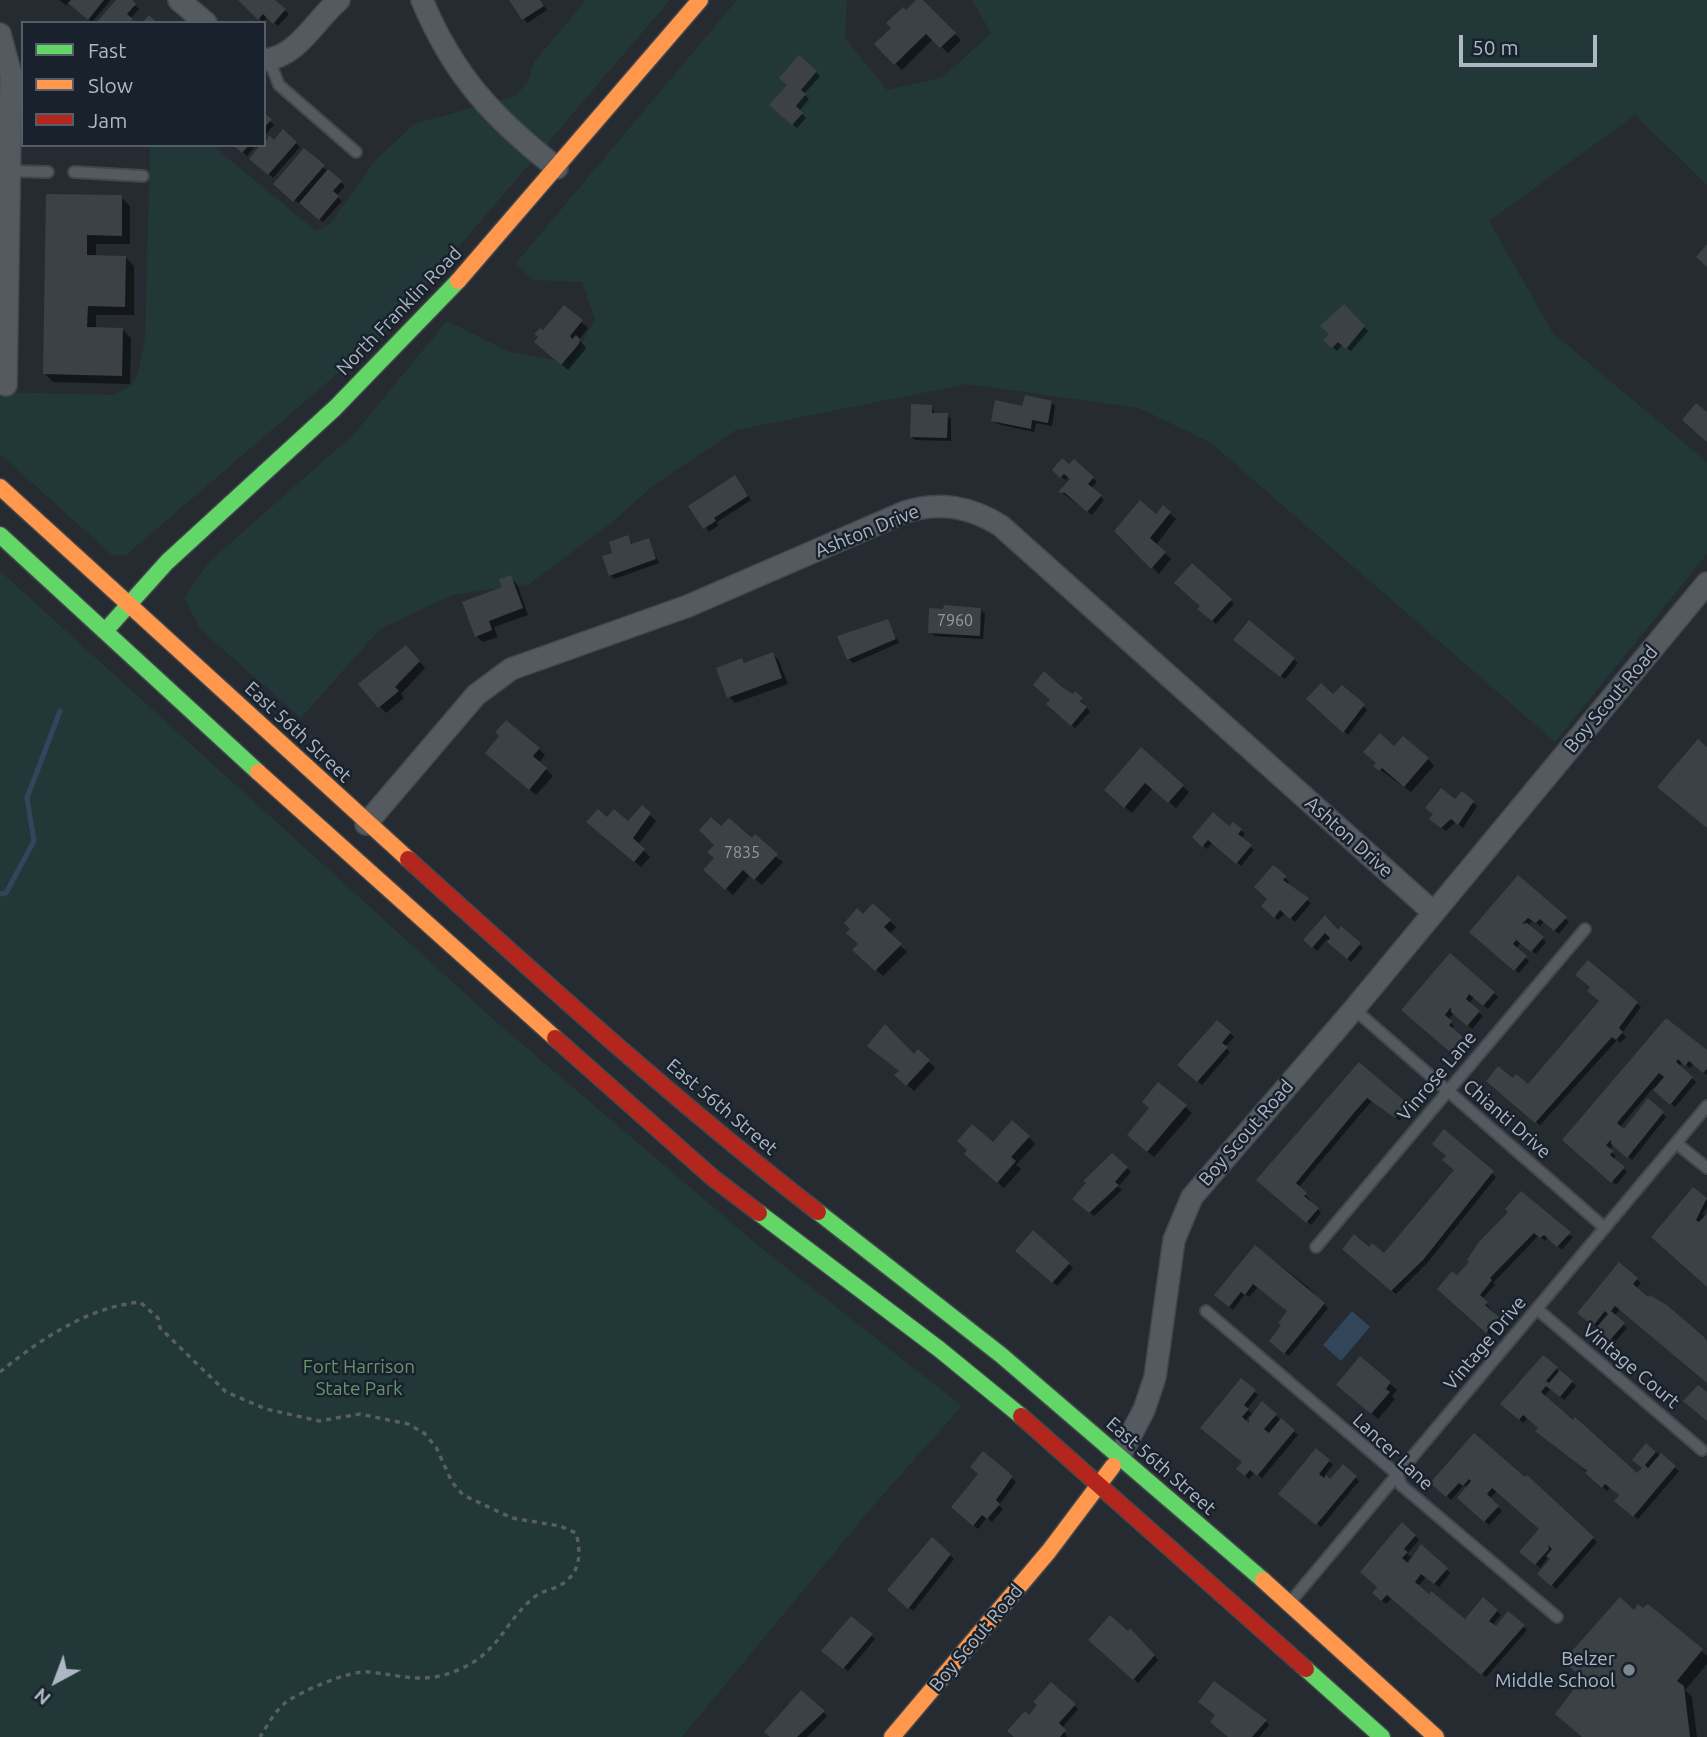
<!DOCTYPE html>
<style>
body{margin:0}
#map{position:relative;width:1707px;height:1737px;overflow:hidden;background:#252b31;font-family:Ubuntu,sans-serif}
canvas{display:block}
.legend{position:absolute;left:21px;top:21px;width:245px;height:126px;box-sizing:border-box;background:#19222c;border:2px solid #545e69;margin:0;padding:9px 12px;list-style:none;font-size:21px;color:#adb8c4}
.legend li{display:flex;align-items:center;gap:14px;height:35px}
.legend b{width:35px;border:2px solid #545e69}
.north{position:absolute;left:21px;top:1646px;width:70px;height:70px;-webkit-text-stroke:5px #19222c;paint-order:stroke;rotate:221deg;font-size:19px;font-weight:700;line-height:28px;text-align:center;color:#adb8c4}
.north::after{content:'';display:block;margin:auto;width:24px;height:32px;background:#adb8c4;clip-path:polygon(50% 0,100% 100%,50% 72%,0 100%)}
.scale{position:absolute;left:1459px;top:35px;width:138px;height:32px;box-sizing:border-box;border:4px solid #adb8c4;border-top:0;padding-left:9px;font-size:21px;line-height:24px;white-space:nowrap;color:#adb8c4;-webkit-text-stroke:5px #19222c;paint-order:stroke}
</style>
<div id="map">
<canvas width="1707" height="1737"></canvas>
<ul class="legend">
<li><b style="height:9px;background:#63d668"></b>Fast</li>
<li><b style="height:9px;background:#ff974d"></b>Slow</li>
<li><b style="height:9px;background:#b3261e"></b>Jam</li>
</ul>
<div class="north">N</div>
<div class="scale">50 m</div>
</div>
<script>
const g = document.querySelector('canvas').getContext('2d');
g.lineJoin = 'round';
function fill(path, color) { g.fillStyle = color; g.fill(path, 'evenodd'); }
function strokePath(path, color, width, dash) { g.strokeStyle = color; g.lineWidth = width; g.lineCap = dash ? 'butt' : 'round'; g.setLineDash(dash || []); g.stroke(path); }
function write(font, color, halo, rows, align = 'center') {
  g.font = font + ' Ubuntu,sans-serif'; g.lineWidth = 5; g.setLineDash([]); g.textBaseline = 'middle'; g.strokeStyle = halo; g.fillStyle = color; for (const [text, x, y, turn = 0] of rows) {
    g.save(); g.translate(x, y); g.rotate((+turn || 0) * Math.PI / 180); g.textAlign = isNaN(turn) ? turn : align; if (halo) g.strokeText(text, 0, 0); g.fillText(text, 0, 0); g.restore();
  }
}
const green = new Path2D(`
 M586,0H670L385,333L125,556L112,555L0,454V392L113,395L132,385L138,373L145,338L150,145H212L316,231L330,224L374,162L414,124L515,96L528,82L534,62Z
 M737,0H847L845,38L887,90L943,77L991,33L972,0H1707V185L1635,115L1489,221L1553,333L1707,462V554L1555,742L1211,443L1139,408L967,384L736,430L653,486L610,524L529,584L452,595L380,629L301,718L200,629L184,597L211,560L354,434L447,321L510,352L571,363L595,319L582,282L533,280L516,263Z
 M0,571L501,1026L760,1247L962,1406L873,1506L682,1737H0Z`);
const water = new Path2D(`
 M1352,1311L1370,1327L1341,1361L1323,1345Z`);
const shadow = new Path2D(`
 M59,0H109L110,1L92,22L69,2L66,5Z
 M118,0H129L139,9L130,19L135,23H99Z
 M240,0H272L289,14L278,26L268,17L263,22Z
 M511,0H540L547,10L527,23Z
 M918,0L961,40L948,53L933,39L902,70L876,44L893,28L889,24Z
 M799,57L820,76L804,94L809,99L799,111L806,118L797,128L772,105L789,85Z
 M264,115L274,125L264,136Z
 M283,132L300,147L273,178L255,162L269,138L274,143Z
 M235,145H256L247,156Z
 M323,167L345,186L336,196L342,201L323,222L279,188Z
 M48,195L121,197L130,206V244H96V257H125L134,266V315H96V329H122L131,338L130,384L53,382L44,373Z
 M1344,306L1368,331L1351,351L1342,345L1337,351L1329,344Z
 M565,307L588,328L579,340L586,347L584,351L568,370L542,348L543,333Z
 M1051,402L1055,406L1052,426L1036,423L1034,432L997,424L993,420Z
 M931,406L935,414L947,415L951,419V441L915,440L911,436Z
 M1074,462L1097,482L1091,488L1104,500L1092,515L1061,492L1072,479L1069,477L1065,480L1054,470L1070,467Z
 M735,477L751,500L717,522L718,526L709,532L691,506Z
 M1163,508L1176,519L1156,545L1171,559L1159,574L1116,531L1156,516Z
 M627,537L633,545L648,540L659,563L614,579L610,575L615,554Z
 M1192,566L1234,604L1216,624L1199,609L1202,606Z
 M510,577L517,584L528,615L494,627L498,637L483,642L476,636Z
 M981,610L985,614L983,639L934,636L930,632Z
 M887,621L899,643L853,663L849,659Z
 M1249,622L1298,663L1285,679L1239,644Z
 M412,653L425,668L401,694L404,698L386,713L361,685Z
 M773,654L779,661L788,684L735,703L729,697L742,660L746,664Z
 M1342,687L1367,710L1348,735L1308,699L1334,696Z
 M1073,696L1079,697L1090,712L1075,728L1048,704Z
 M501,736L539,749L545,755L539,763L553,776L536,795L494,759Z
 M1394,748L1428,759L1434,766L1411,792L1375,766Z
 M1141,749L1189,792L1176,808L1153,788L1132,813L1112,796Z
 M1462,794L1477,806L1463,828L1456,822L1446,831L1436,823Z
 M642,807L656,821L638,845L650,857L641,867L595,828L607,819L628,823Z
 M721,829L752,840L783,862L762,885L750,875L733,895L712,876Z
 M1230,829L1241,830L1245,834L1241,838L1254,850L1241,866L1213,842L1207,849L1194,837Z
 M1274,867L1289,882L1287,885L1311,903L1295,922L1285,913L1278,920L1263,906L1269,899Z
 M1518,877L1569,922L1559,934L1544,921L1540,926L1533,920L1528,926L1546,942L1536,954L1521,942L1516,949L1529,961L1519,973L1475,935Z
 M873,905L896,927L889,935L907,952L883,976L855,950L860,944L863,916Z
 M1341,928L1363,948L1351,962L1327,939L1317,951L1305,940L1334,929L1338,932Z
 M1450,956L1498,997L1488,1009L1474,997L1469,1004L1483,1016L1472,1029L1454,1013L1448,1020L1454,1026L1452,1030L1466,1042L1455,1055L1407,1014Z
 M1588,962L1641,1007L1622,1033L1626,1037L1620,1043L1617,1040L1540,1125L1492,1085L1513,1080L1528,1086L1601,1001L1592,987Z
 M1666,1020L1707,1053V1075L1694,1063L1690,1068L1683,1062L1678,1067L1696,1082L1675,1107L1653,1088L1620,1127L1625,1131L1662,1113L1666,1117L1632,1160L1614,1144L1609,1150L1616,1156L1613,1159L1627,1172L1616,1185L1565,1140Z
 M1217,1022L1234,1037L1225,1047L1230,1052L1202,1085L1180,1065Z
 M885,1026L914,1056L918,1051L935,1068L914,1091L897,1075L900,1071Z
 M1359,1064L1410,1109L1400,1121L1372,1101L1357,1118L1299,1187L1321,1213L1311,1225L1263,1184Z
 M1159,1084L1192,1113L1154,1157L1136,1142Z
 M1029,1137L1035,1144L1016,1165L1021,1169L1004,1188L973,1160L993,1144Z
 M1112,1155L1131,1172L1118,1187L1122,1190L1094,1216L1075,1198Z
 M1492,1173L1496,1177L1427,1263L1396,1294L1348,1253L1384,1256Z
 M1693,1189L1707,1201V1208L1702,1214L1707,1215V1283L1657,1241Z
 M1510,1212L1573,1237L1562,1250L1548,1237L1545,1241L1539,1235L1493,1283L1495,1285L1482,1299L1502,1322L1491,1335L1439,1289L1457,1278Z
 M1256,1247L1308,1287L1328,1308L1289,1356L1275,1345L1289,1312L1258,1287L1249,1297L1245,1294L1233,1310L1220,1299Z
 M1021,1254L1069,1264L1073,1268L1057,1286Z
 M1619,1265L1641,1283L1636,1289L1707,1344V1381L1620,1309L1614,1316L1627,1328L1615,1342L1579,1313Z
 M1360,1358L1397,1390L1392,1396L1395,1399L1378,1419L1344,1391Z
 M1556,1369L1576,1386L1564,1400L1551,1388L1544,1397L1637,1476L1644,1468L1647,1445L1679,1471L1638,1519L1620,1504L1621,1496L1610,1487L1607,1491L1528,1418L1523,1423L1503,1404Z
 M1241,1380L1258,1395L1247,1409L1253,1415H1275L1298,1435L1262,1478L1255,1472L1249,1479L1242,1473L1244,1462L1206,1431ZM1250,1415L1251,1427L1245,1421Z
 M1475,1435L1525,1480L1528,1477L1597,1542L1556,1589L1540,1574L1552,1559L1549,1556L1540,1568L1522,1551L1541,1529L1497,1491L1489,1499L1502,1511L1489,1525L1459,1498L1468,1488L1464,1485L1451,1500L1432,1483Z
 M1316,1450L1333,1465L1324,1476L1331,1481L1343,1466L1359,1481L1321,1527L1284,1497Z
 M1012,1478L1016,1482L999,1505L1003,1509L992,1522L987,1517L978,1529L957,1511Z
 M1402,1525L1419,1540L1407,1554L1411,1557L1406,1563L1409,1564L1421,1547L1450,1573L1439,1587L1426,1577L1418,1586L1465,1622L1497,1611L1501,1615L1492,1625L1496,1629L1523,1626L1527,1630L1486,1677L1392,1598L1386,1604L1374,1593Z
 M933,1540L954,1559L913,1611L889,1590Z
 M1648,1606L1707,1656V1664L1685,1690L1692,1697L1697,1737H1583L1584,1678L1634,1612Z
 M1110,1618L1149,1648L1158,1660L1138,1683L1090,1640Z
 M871,1635L875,1639L848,1671L828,1655Z
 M801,1692L827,1716L807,1737H772Z
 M1074,1705L1078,1709L1062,1728L1067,1737H1016Z
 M1217,1716L1266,1721L1269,1725L1259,1737H1230Z`);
const stream = new Path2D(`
 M0,894L6,893L34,841L27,798L60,711`);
const building = new Path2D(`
 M71,0H104L88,20L68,3Z
 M116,0H132L136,4L127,14L133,19L130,23H96Z
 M238,0H275L286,9L273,24L263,14L258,20Z
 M509,0H540L544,6L522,20Z
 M916,0H923L956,33L940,48L926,34L894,65L874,44L891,28L886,23L903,7L906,10Z
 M149,15L158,23H142Z
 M799,55L817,71L801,90L806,94L796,106L803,113L792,125L769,105L787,85L779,78Z
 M264,113L272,119L264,128Z
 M283,129L297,142L268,175L249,159L260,145H264L269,135L274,140Z
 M233,145H249L242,153Z
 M304,148L325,165L293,202L273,184Z
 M328,169L342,181L333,191L339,196L319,220L299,203Z
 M46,194L122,195V236L87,235V255L126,256L125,307L88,306L87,327L123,328L122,376L43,374Z
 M1707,244V267L1696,257Z
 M1344,304L1365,326L1346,349L1338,342L1332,348L1323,340L1329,334L1320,326Z
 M564,305L583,320L570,336L572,339L576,335L580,339L579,344L561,365L534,342L538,337L534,334L540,328L543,330Z
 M1025,395L1052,401L1048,423L1032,420L1031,429L991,421L995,400L1022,406Z
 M1696,403L1707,412V442L1682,420Z
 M911,404L932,405V413H948L947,438L910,437Z
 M1062,458L1069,464L1074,459L1094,477L1088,484L1102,495L1087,512L1065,493L1058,492L1070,479L1064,474L1060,478L1052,470Z
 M735,475L748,496L714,518L716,521L703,529L688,506Z
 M1140,500L1156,514L1163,505L1171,512L1150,538L1166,552L1151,569L1114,531Z
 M628,535L631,544L649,538L656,559L609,576L602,556L612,553L609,542Z
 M1192,563L1232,599L1212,621L1197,609L1200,606L1174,583Z
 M511,575L523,608L489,621L492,630L475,637L462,602L502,587L499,579Z
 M944,605L981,608L980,636L928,633L929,608L943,609Z
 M888,619L896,639L847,660L837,636Z
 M1249,620L1295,658L1280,677L1233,640Z
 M406,645L420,661L395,687L399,691L378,708L358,684Z
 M773,652L782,678L727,698L716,668L742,658L744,663Z
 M1044,671L1063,688L1073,694L1075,691L1083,698L1080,701L1087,707L1071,726L1046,704L1050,700L1033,685Z
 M1321,683L1333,694L1342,685L1365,704L1343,733L1306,699Z
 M506,720L540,748L533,756L547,768L529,790L485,753L499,736L495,732Z
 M1380,733L1394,746L1403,736L1429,758L1404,787L1382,768L1379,771L1373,766L1376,763L1363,752Z
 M1698,739L1707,747V828L1657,787Z
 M1141,747L1184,785L1168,803L1145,783L1124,808L1104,790Z
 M1441,788L1455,799L1462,791L1474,801L1458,825L1451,819L1441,828L1429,819L1433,814L1425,808Z
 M642,805L651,813L633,838L645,849L634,862L586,822L598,809L607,817L614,809L628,821Z
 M1213,812L1229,826L1233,822L1242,829L1238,834L1252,845L1236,864L1208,840L1202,847L1192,837Z
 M711,817L721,826L729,818L752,838L755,834L778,854L754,880L743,870L725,890L703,870L714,858L707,852L714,845L699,830Z
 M1273,865L1287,876L1283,880L1309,898L1290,919L1280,910L1274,918L1261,906L1267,899L1254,887Z
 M1518,875L1567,917L1554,931L1540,919L1536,923L1528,918L1522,924L1527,923L1544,937L1531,952L1516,940L1513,944L1527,956L1514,971L1469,932Z
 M873,903L891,920L884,927L902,944L875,971L852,950L858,944L846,933L850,929L844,923L857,908L863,914Z
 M1325,915L1338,930L1341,926L1361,943L1347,959L1327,942L1330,938L1325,933L1312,948L1303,940Z
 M1450,953L1495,992L1483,1006L1469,994L1466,999L1480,1011L1467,1026L1451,1012V1007L1445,1015L1452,1021L1449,1025L1463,1037L1450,1052L1401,1010Z
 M1588,960L1638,1002L1619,1028L1623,1032L1616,1040L1612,1037L1535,1123L1486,1081L1498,1066L1513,1078L1516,1074L1528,1084L1599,1001L1587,991L1590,987L1575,975Z
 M1666,1018L1707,1050V1069L1703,1073L1689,1061L1685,1066L1678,1059L1676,1062L1693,1077L1670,1105L1653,1090L1664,1077L1659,1073L1617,1123L1624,1129L1648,1098L1664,1112L1627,1158L1611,1144V1140L1606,1145L1613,1151L1610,1155L1625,1167L1611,1183L1562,1140Z
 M1217,1020L1231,1032L1222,1043L1228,1047L1197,1082L1177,1065Z
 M885,1024L914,1054L918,1049L930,1060L906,1086L894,1075L899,1071L867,1046Z
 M1359,1062L1408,1104L1395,1118L1367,1098L1353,1114L1296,1183L1307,1193L1304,1196L1319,1208L1306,1223L1256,1180Z
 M1158,1082L1187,1105L1147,1152L1127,1135L1149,1108L1142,1102Z
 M1012,1120L1030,1136L1011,1157L1016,1161L997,1183L964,1154L967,1150L957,1141L972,1124L993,1142Z
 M1444,1129L1494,1171L1423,1260L1391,1291L1342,1249L1354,1234L1369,1247L1372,1243L1384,1253L1454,1170L1442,1160L1446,1156L1432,1144Z
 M1112,1153L1128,1167L1115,1182L1119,1185L1089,1213L1072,1199L1086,1183L1083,1181Z
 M1693,1187L1707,1198L1696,1220L1699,1222L1707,1213V1287L1651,1237Z
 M1521,1191L1571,1232L1557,1247L1544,1235L1540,1238L1534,1233L1490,1278L1492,1280L1480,1295L1488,1302L1485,1305L1499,1317L1486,1333L1437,1289L1452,1271L1457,1275L1469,1262L1467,1260L1478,1243L1508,1212L1505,1209Z
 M1033,1230L1070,1263L1052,1283L1015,1251Z
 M1255,1245L1325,1303L1284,1354L1269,1341L1281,1325L1278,1323L1287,1311L1253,1284L1245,1295L1241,1292L1229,1307L1214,1295Z
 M1619,1262L1638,1278L1633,1284L1648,1297L1650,1295L1668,1306L1703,1336L1707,1341V1383L1615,1306L1611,1311L1625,1323L1610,1340L1596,1328L1608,1314L1605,1311L1593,1326L1577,1313Z
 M1543,1355L1558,1367L1546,1381L1549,1383L1560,1370L1573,1381L1560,1397L1546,1386L1541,1392L1573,1420L1575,1417L1637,1473L1642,1468L1632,1460L1646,1443L1656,1452L1645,1465L1648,1468L1661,1453L1676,1466L1633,1517L1614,1501L1619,1495L1605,1484L1602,1488L1585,1473L1587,1471L1535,1431L1538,1428L1523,1415L1519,1420L1500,1404Z
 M1360,1356L1391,1382L1386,1389L1390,1392L1371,1414L1336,1385Z
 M1241,1378L1256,1390L1244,1405L1249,1409L1242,1417L1249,1423V1418L1262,1401L1277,1414L1264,1429L1269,1433L1281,1418L1295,1430L1257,1476L1250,1470L1245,1476L1236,1469L1242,1462L1200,1428Z
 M1698,1385L1707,1392V1421L1683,1401Z
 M1474,1433L1525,1477L1527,1475L1594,1537L1551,1586L1537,1574L1550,1559L1546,1556L1552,1549L1548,1545L1549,1549L1535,1565L1519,1552L1539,1529L1492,1488L1487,1494L1499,1506L1484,1522L1457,1498L1471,1481L1469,1479L1463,1486L1459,1483L1446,1497L1430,1483Z
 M1316,1448L1330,1460L1319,1474L1324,1478L1326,1475L1330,1479L1343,1464L1357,1476L1316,1525L1278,1494Z
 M983,1451L1013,1476L996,1500L1000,1504L987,1519L982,1515L973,1526L951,1507L978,1474L970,1467Z
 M1402,1522L1416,1535L1404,1549L1408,1552L1402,1558L1408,1563L1421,1544L1448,1568L1434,1584L1421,1574L1415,1582L1429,1594L1431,1591L1465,1619L1483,1597L1498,1610L1489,1621L1496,1626L1508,1611L1525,1625L1481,1675L1387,1595L1381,1601L1372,1593L1377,1587L1360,1572Z
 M932,1537L951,1554L908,1609L887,1590Z
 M1620,1597L1634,1610L1638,1604L1643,1608L1648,1604L1703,1649L1677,1681L1684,1686L1690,1737H1582L1555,1714L1582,1678L1563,1661Z
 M1110,1615L1128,1631L1130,1628L1155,1655L1133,1680L1088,1640Z
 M851,1616L873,1634L843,1669L821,1651Z
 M1214,1681L1267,1720L1252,1737H1228L1210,1722L1215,1715L1198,1702Z
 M1051,1682L1076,1704L1059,1723L1066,1730L1060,1737H1014L1007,1731L1025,1711L1029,1715L1037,1705L1033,1702Z
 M801,1690L825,1711L797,1737H770L764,1732Z`);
const path = new Path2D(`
 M0,1372C39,1340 88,1307 140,1302L158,1318L160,1328L226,1392L266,1409L319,1421L360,1414L408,1424L424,1433L436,1447L452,1482L463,1495L512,1518L560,1526L576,1533C582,1555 580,1576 557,1587C549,1590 540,1592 533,1598C500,1627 500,1654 453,1672C422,1684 400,1675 369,1672C350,1670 301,1691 285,1703C275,1711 267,1726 260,1737`);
const lane = new Path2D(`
 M269,60L279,85L356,152
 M9,171L48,172
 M74,172L143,176
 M1354,1009L1605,1228
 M1676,1143L1707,1168
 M1316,1247L1585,929
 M1537,1309L1702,1450
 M1206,1311L1398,1475L1401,1485L1557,1617
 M1292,1600L1707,1106`);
const street = new Path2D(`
 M179,0L206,23
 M422,0C453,75 494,119 557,168
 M0,34L11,75L6,385
 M264,60C298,57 315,20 339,0
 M366,824L476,695L511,669L688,606L905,512C939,501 972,507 1001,526L1433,912
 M1119,1457L1144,1410L1155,1377L1174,1240L1192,1197L1354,1009L1707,583`);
const fast = new Path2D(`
 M0,535L258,772
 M106,630L167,562L335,408L458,281
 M818,1212L1001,1355L1263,1580
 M759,1213L939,1349L1021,1416
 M1306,1669L1382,1737`);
const slow = new Path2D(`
 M458,281L700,0
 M0,487L408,859
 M258,772L555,1038
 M1263,1580L1436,1737
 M892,1737L1049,1551L1113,1466`);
const jam = new Path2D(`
 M408,859C542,980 675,1101 818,1212
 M555,1038L713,1178L759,1213
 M1021,1416L1306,1669`);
const markers = [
 [1629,1670,7,"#7d8791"]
];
const numberNames = [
 ["7960",955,621],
 ["7835",742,853]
];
const streetNames = [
 ["North Franklin Road",399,311,-46],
 ["Ashton Drive",867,531,-22],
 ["Boy Scout Road",1611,699,-50],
 ["East 56th Street",298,732,43],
 ["Ashton Drive",1349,837,42],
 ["Vinrose Lane",1437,1076,-50],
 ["East 56th Street",722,1107,40],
 ["Chianti Drive",1507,1119,41],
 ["Boy Scout Road",1246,1133,-49],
 ["Vintage Drive",1485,1343,-50],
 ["Vintage Court",1631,1366,40],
 ["Lancer Lane",1393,1452,43],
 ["East 56th Street",1161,1466,41],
 ["Boy Scout Road",976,1638,-50]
];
const parkNames = [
 ["Fort Harrison",359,1367],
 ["State Park",359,1389]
];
const poiNames = [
 ["Belzer",1615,1659],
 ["Middle School",1615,1681]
];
fill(green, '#223738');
fill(water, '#31465b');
fill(shadow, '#0007');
strokePath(stream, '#31465b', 5);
fill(building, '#3c4146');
strokePath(lane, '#42474c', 14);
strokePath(street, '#42474c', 24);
strokePath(fast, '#42474c', 19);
strokePath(slow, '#42474c', 19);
strokePath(jam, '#42474c', 19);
strokePath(path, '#585e63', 3.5, [5, 5]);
strokePath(lane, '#545a60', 10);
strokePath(street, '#545a60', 21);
strokePath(fast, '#63d668', 16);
strokePath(slow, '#ff974d', 16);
strokePath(jam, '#b3261e', 16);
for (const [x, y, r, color] of markers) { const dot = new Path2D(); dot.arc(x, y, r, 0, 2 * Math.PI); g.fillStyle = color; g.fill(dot); strokePath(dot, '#19222c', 2.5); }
write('16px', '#919aa4', null, numberNames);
write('19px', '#adb8c4', '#19222c', streetNames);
write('19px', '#65956b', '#19222c', parkNames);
write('19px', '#adb8c4', '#19222c', poiNames, 'right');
</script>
